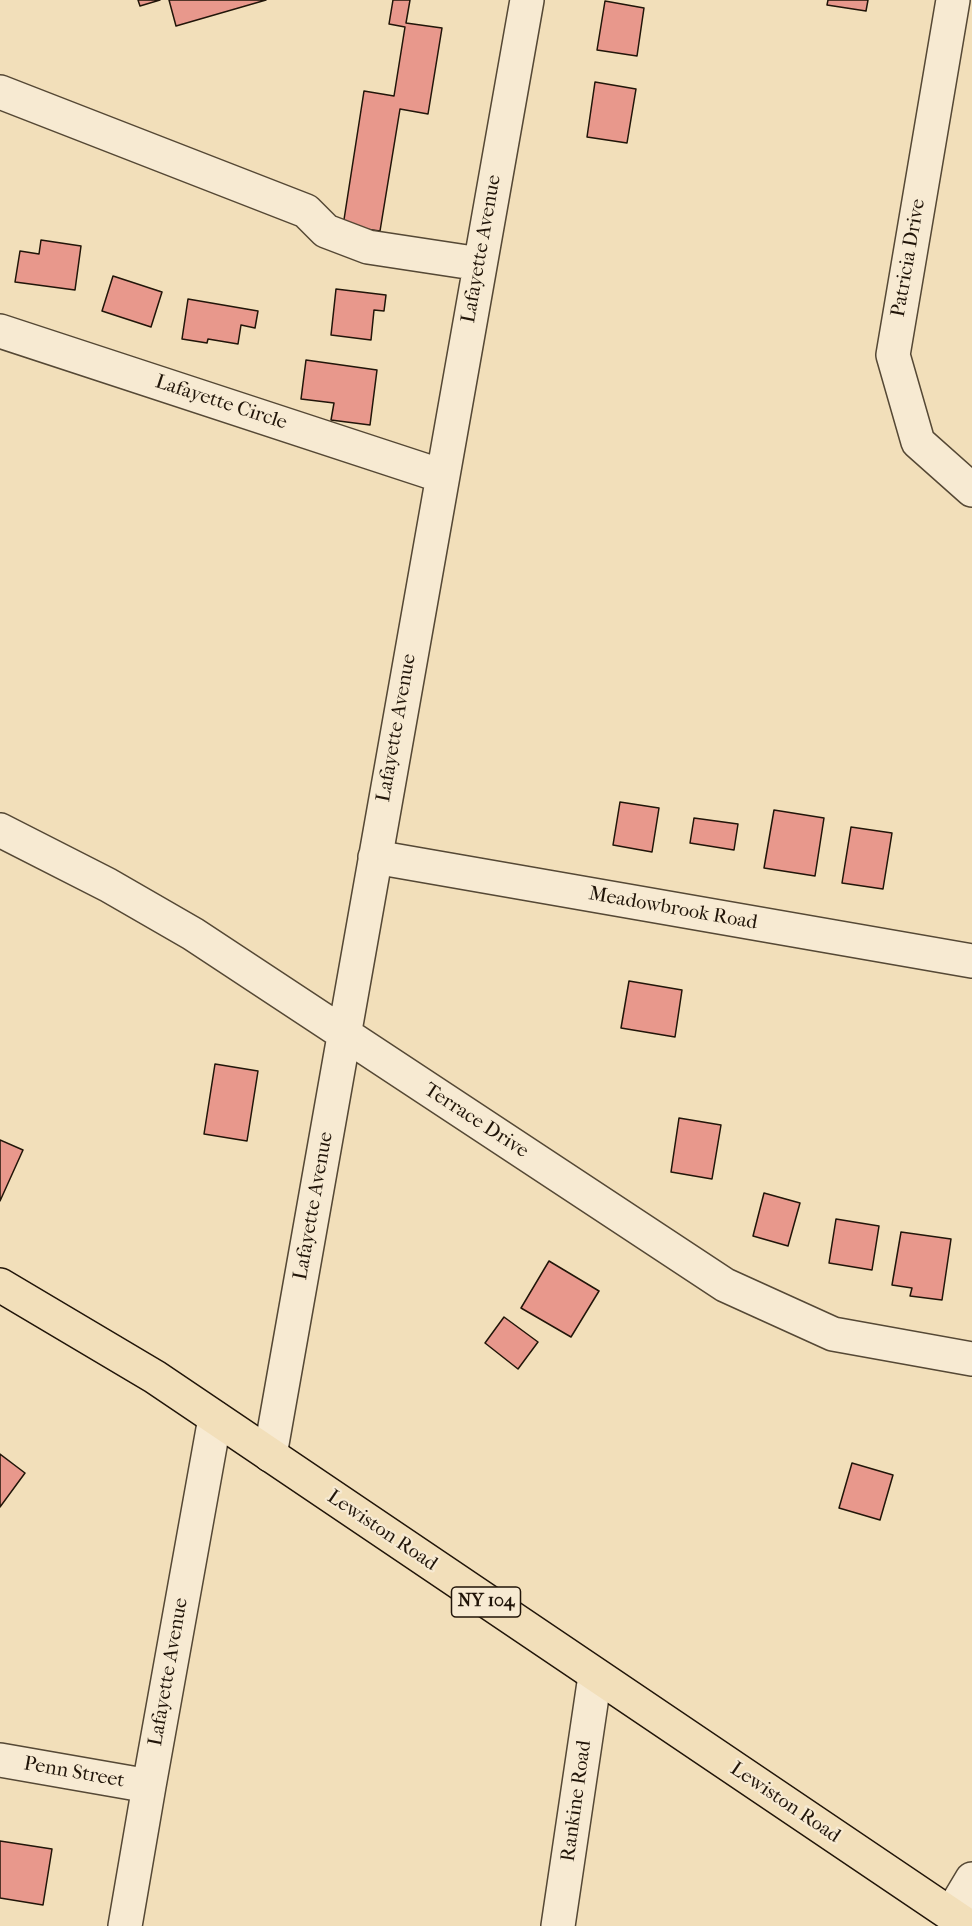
<!DOCTYPE html>
<style>
body{margin:0}
canvas{display:block;background:#f2dfba}
</style>
<canvas width="972" height="1926"></canvas>
<script>
const g = document.querySelector('canvas').getContext('2d');
g.lineJoin = 'round';
function fill(path, color) { g.fillStyle = color; g.fill(path, 'evenodd'); }
function strokePath(path, color, width, dash) { g.strokeStyle = color; g.lineWidth = width; g.lineCap = dash ? 'butt' : 'round'; g.setLineDash(dash || []); g.stroke(path); }
function write(font, color, halo, rows, align = 'center') {
  g.font = font + ' "IM FELL French Canon",serif'; g.lineWidth = 4.5; g.setLineDash([]); g.textBaseline = 'middle'; g.strokeStyle = halo; g.fillStyle = color; for (const [text, x, y, turn = 0] of rows) {
    g.save(); g.translate(x, y); g.rotate((+turn || 0) * Math.PI / 180); g.textAlign = isNaN(turn) ? turn : align; if (halo) g.strokeText(text, 0, 0); g.fillText(text, 0, 0); g.restore();
  }
}
const building = new Path2D(`
 M138,0H160L140,6Z
 M169,0H266L176,26Z
 M393,0H410L406,23L442,28L428,114L400,109L380,231L343,226L364,91L394,96L405,27L389,24Z
 M828,0H868L866,11L827,5Z
 M605,1L644,8L637,56L597,50Z
 M595,82L636,89L627,143L587,137Z
 M41,240L81,246L75,290L15,282L20,251L39,254Z
 M113,276L162,292L151,327L102,311Z
 M336,289L386,295L384,311L374,310L371,340L331,335Z
 M188,299L258,311L255,328L241,325L238,344L208,339L207,343L182,339Z
 M306,360L377,370L370,425L331,420L334,403L301,399Z
 M620,802L659,808L652,852L613,845Z
 M774,810L824,818L815,876L764,868Z
 M694,818L738,824L734,850L690,843Z
 M851,827L892,833L883,889L842,883Z
 M629,981L682,990L675,1037L621,1028Z
 M215,1064L258,1071L247,1141L204,1134Z
 M679,1118L721,1125L712,1179L671,1172Z
 M0,1140L23,1150L0,1201Z
 M764,1193L800,1203L788,1246L753,1236Z
 M836,1219L879,1226L872,1270L829,1263Z
 M901,1232L951,1239L942,1300L910,1296L912,1288L892,1285Z
 M549,1261L599,1291L571,1337L521,1308Z
 M504,1317L538,1342L518,1369L485,1343Z
 M0,1454L25,1473L0,1507Z
 M852,1463L893,1475L880,1520L839,1508Z
 M0,1841L52,1849L43,1905L0,1898Z`);
const minor = new Path2D(`
 M953,0L893,355L918,442L972,490
 M0,92L306,211L326,231L368,247L480,264
 M0,331L442,476
 M0,830L108,885L193,934L725,1285L833,1334L972,1359
 M375,857L972,961
 M270,1455L527,0
 M0,1760L149,1786
 M951,1914L972,1879
 M125,1926L149,1786L215,1418
 M558,1926L595,1676`);
const major = new Path2D(`
 M0,1285L155,1377L968,1926`);
const shields = [
 [486,1602,69]
];
const shieldNames = [
 ["NY 104",486,1602]
];
const streetNames = [
 ["Lafayette Avenue",482,249,-80],
 ["Patricia Drive",909,258,-80],
 ["Lafayette Circle",221,403,18],
 ["Lafayette Avenue",397,728,-80],
 ["Meadowbrook Road",673,909,10],
 ["Terrace Drive",476,1121,33],
 ["Lafayette Avenue",314,1206,-80],
 ["Lewiston Road",382,1531,34],
 ["Lafayette Avenue",169,1672,-80],
 ["Penn Street",74,1773,10],
 ["Rankine Road",577,1801,-82],
 ["Lewiston Road",785,1803,34]
];
fill(building, '#e8988c');
strokePath(building, '#211509', 1.5);
strokePath(minor, '#554835', 36);
strokePath(major, '#211509', 36);
strokePath(minor, '#f7ead2', 33);
strokePath(major, '#f2dfba', 33);
for (const [x, y, w] of shields) { const box = new Path2D(); box.roundRect(x - w / 2, y - 15, w, 30, 4.5); g.fillStyle = '#f7ead2'; g.fill(box); strokePath(box, '#211509', 1.5); }
write('bold 18px', '#211509', null, shieldNames);
write('20px', '#211509', '#f7ead2', streetNames);
</script>
